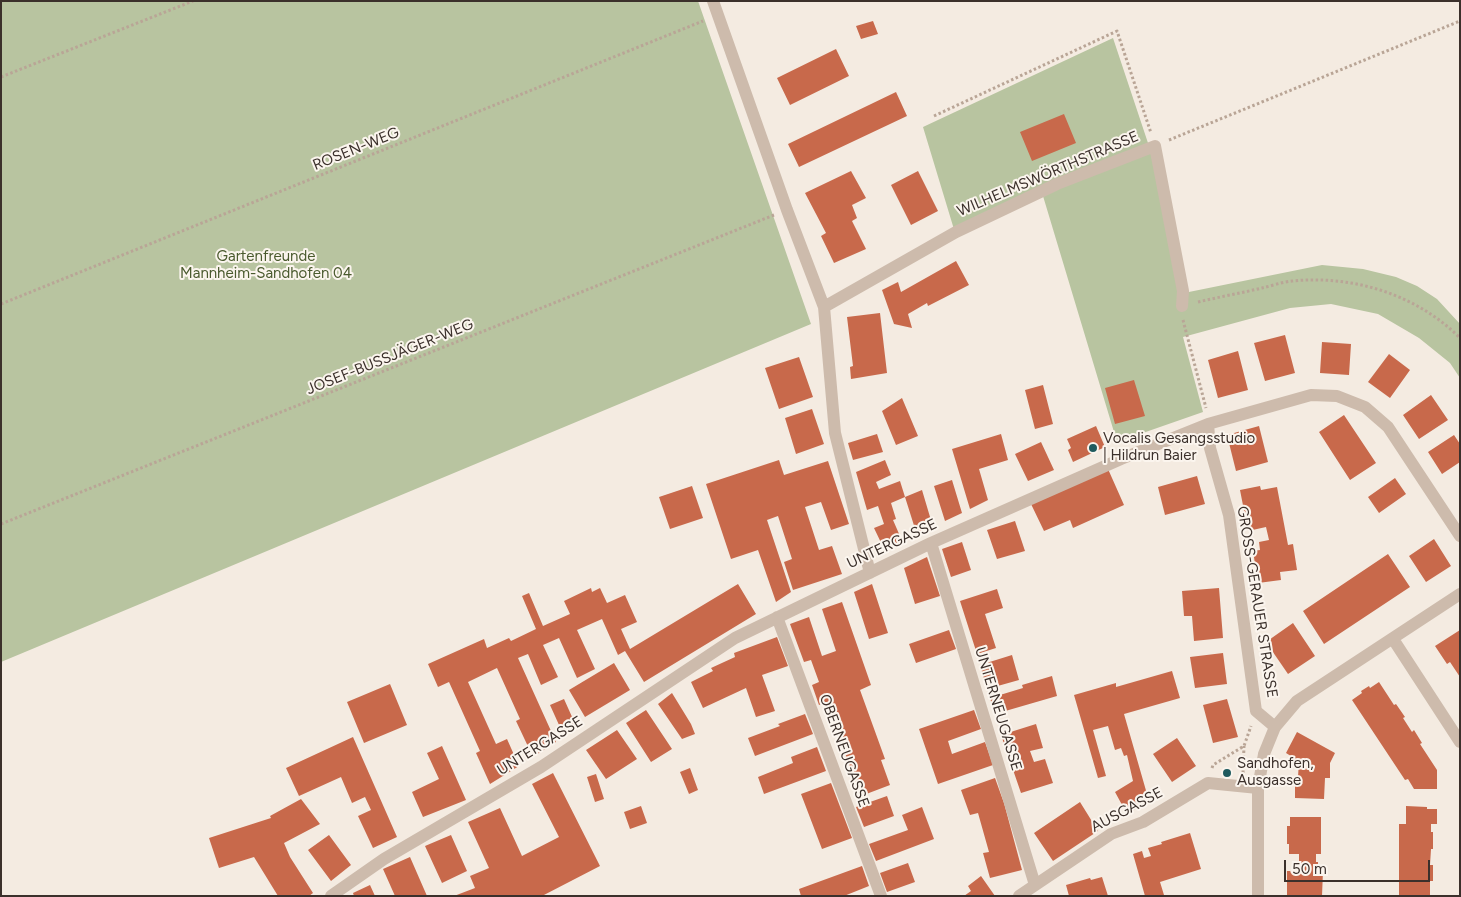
<!DOCTYPE html>
<meta charset="utf-8">
<style>
body{margin:0}
#map{position:relative;width:1461px;height:897px;overflow:hidden;background:#f4ebe1;font-family:Figtree,sans-serif}
canvas{display:block}
.frame{position:absolute;inset:0;border:2px solid #3b302b;pointer-events:none}
.scale{position:absolute;left:1284px;top:860px;width:146px;height:22px;box-sizing:border-box;border:2px solid #3b302b;border-top:0;padding-left:6px;font-size:15px;line-height:18px;white-space:nowrap;color:#3b302b;-webkit-text-stroke:4px #fbf5ee;paint-order:stroke}
</style>
<div id="map">
<canvas width="1461" height="897"></canvas>
<div class="frame"></div>
<div class="scale">50 m</div>
</div>
<script>
const g = document.querySelector('canvas').getContext('2d');
g.lineJoin = 'round';
function fill(path, color) { g.fillStyle = color; g.fill(path, 'evenodd'); }
function strokePath(path, color, width, dash) { g.strokeStyle = color; g.lineWidth = width; g.lineCap = dash ? 'butt' : 'round'; g.setLineDash(dash || []); g.stroke(path); }
function write(font, color, halo, rows, align = 'center') {
  g.font = font + ' Figtree,sans-serif'; g.lineWidth = 4; g.setLineDash([]); g.textBaseline = 'middle'; g.strokeStyle = halo; g.fillStyle = color; for (const [text, x, y, turn = 0] of rows) {
    g.save(); g.translate(x, y); g.rotate((+turn || 0) * Math.PI / 180); g.textAlign = isNaN(turn) ? turn : align; if (halo) g.strokeText(text, 0, 0); g.fillText(text, 0, 0); g.restore();
  }
}
const green = new Path2D(`
 M1,1H698L811,324L1,662Z
 M1113,38L1152,155L1179,294L1322,265L1363,269L1396,277L1417,286L1437,299L1460,324V378L1450,363L1419,338L1378,314L1331,304L1290,308L1183,337L1203,412L1117,442L1043,196L956,236L923,127Z`);
const building = new Path2D(`
 M873,21L878,34L861,39L856,26Z
 M836,49L849,76L790,105L777,78Z
 M896,92L907,116L799,167L788,144Z
 M1064,114L1076,143L1032,161L1020,132Z
 M851,171L866,198L852,205L857,218L852,221L866,249L834,263L821,236L826,233L805,193Z
 M918,171L938,211L911,225L891,185Z
 M956,261L969,285L928,306L927,303L908,314L912,328L894,324L882,290L898,282L901,292Z
 M880,313L887,373L851,379L850,367L853,366L847,317Z
 M1285,335L1295,373L1265,381L1254,343Z
 M1322,342L1351,344L1349,375L1320,373Z
 M1238,351L1248,390L1218,398L1208,360Z
 M1389,354L1410,370L1390,398L1368,382Z
 M799,357L813,397L779,409L765,368Z
 M1134,380L1145,416L1115,424L1105,388Z
 M1043,385L1053,424L1035,429L1025,390Z
 M1431,395L1448,420L1419,439L1403,415Z
 M902,398L918,436L896,445L882,411Z
 M812,409L824,444L796,454L785,418Z
 M1344,415L1376,463L1350,480L1319,432Z
 M1096,426L1105,447L1073,462L1068,450L1071,448L1067,439Z
 M1259,426L1268,462L1236,471L1227,435Z
 M877,434L883,452L853,460L848,443Z
 M1001,434L1008,460L979,469L988,500L970,509L952,449Z
 M1454,435L1460,444V462L1442,474L1428,452Z
 M1041,442L1054,470L1028,481L1015,454Z
 M779,460L784,475L828,461L849,524L831,530L821,502L805,507L819,550L832,546L842,574L793,590L784,562L792,559L778,516L767,520L791,592L776,602L758,550L731,559L706,484Z
 M885,460L891,475L876,482L879,489L900,481L905,497L891,503L896,519L893,520L903,543L885,551L874,528L884,524L878,506L867,510L856,472Z
 M1108,469L1124,505L1073,528L1070,520L1044,531L1031,504Z
 M1197,476L1205,504L1165,515L1158,487Z
 M1395,478L1406,494L1379,513L1368,497Z
 M952,480L962,513L945,521L934,486Z
 M692,486L703,518L670,529L659,497Z
 M1260,486L1261,490L1277,487L1288,545L1293,544L1297,570L1280,572L1281,580L1258,583L1253,551L1260,550L1259,542L1269,540L1266,527L1248,531L1240,490Z
 M922,490L933,527L917,535L905,497Z
 M1015,521L1025,551L997,559L987,530Z
 M1434,539L1451,566L1426,582L1409,556Z
 M962,542L971,570L951,577L942,549Z
 M1388,554L1410,587L1324,644L1303,611Z
 M927,557L940,596L915,604L904,568Z
 M738,584L756,614L644,682L625,651L618,655L602,619L577,630L595,669L577,678L559,638L543,645L558,677L541,685L528,654L518,658L556,742L533,757L516,721L520,719L497,668L468,682L496,744L507,739L519,766L490,784L476,753L480,751L449,682L438,687L428,664L484,639L487,648L509,638L511,641L536,629L522,596L529,593L543,626L570,614L564,601L591,588L592,592L600,588L607,603L625,595L637,622L621,629L630,649Z
 M872,584L888,633L869,639L854,592Z
 M1219,588L1223,638L1194,641L1192,616H1184L1182,591Z
 M997,589L1003,608L985,614L996,648L977,654L960,601Z
 M842,602L871,685L860,690L885,759L881,760L890,785L861,796L826,702L819,705L812,685L819,682L811,660L804,662L790,624L809,617L822,656L836,651L822,609Z
 M1293,623L1315,656L1288,674L1266,642Z
 M949,630L956,649L916,663L909,644Z
 M1460,630V677L1450,662L1447,664L1435,646Z
 M777,637L788,666L762,675L775,711L756,717L746,688L703,708L691,682L713,671L711,668L735,657L734,653Z
 M1223,653L1227,684L1195,688L1190,657Z
 M1012,655L1019,680L987,689L980,665Z
 M614,663L630,690L585,717L569,690Z
 M1172,671L1180,698L1124,714L1149,801L1127,814L1115,792L1133,781L1127,755L1124,756L1121,748L1115,750L1108,726L1093,730L1106,776L1098,778L1074,695L1116,683V687Z
 M1052,676L1057,696L995,714L990,698L1023,688L1022,685Z
 M1379,682L1394,705L1396,704L1405,717L1403,718L1412,732L1414,730L1422,743L1420,744L1437,770V789H1414L1408,779L1405,780L1352,700L1362,693L1361,691L1369,686L1370,688Z
 M390,684L407,725L364,743L347,702Z
 M672,693L691,724L695,734L682,739L658,704Z
 M564,699L577,728L564,736L550,705Z
 M1227,699L1238,737L1213,743L1203,705Z
 M646,710L672,749L651,762L626,723Z
 M974,710L981,729L948,741L952,754L985,742L993,765L938,784L919,729Z
 M805,714L813,734L755,756L748,738L780,726L778,724Z
 M1036,724L1043,748L1030,751L1034,762L1045,759L1053,783L1021,793L1001,735Z
 M617,730L637,759L606,779L586,750Z
 M1297,732L1335,753L1330,763V778H1325L1324,799L1295,798V777H1298L1299,761L1286,753Z
 M353,737L397,837L373,848L358,816L371,810L365,797L352,803L341,777L299,796L286,768Z
 M1177,738L1196,766L1172,782L1153,754Z
 M442,746L466,800L423,817L412,792L439,779L427,753Z
 M817,747L826,771L764,794L758,777L793,763L791,757Z
 M690,768L698,790L689,794L680,772Z
 M553,773L600,866L542,896H454L475,888L470,876L489,868L468,822L500,808L522,856L559,837L532,784Z
 M596,774L604,799L595,802L587,777Z
 M995,778L1004,803L1022,870L990,878L983,853L989,852L978,813L970,815L961,790Z
 M831,783L852,838L822,849L801,794Z
 M887,796L894,816L864,827L856,807Z
 M301,799L320,824L284,843L290,857L313,893L309,896H278L254,857L219,868L209,838L271,818L270,816Z
 M1080,802L1098,831L1053,861L1034,833Z
 M641,806L647,823L630,829L624,812Z
 M1406,806L1427,807V809H1437V824H1431V832H1433V849H1431L1430,865H1433V881H1430V896H1399V824H1406Z
 M922,807L934,839L876,861L869,844L908,830L902,815Z
 M1290,817H1321V854H1316V862H1318V871H1323L1322,896H1287V871H1297V862H1299V854H1289V844H1287V826H1290Z
 M1190,833L1201,869L1160,882L1164,895L1145,896L1133,854L1142,851L1144,858L1151,856L1148,848L1162,844L1161,842Z
 M329,835L351,865L331,881L308,850Z
 M451,835L467,871L442,883L425,846Z
 M410,857L427,896H395L383,869Z
 M908,863L915,882L887,892L880,873Z
 M862,866L869,886L844,896H801L799,889Z
 M981,876L995,896H964L971,891L968,886Z
 M1102,877L1108,896H1069L1066,885L1090,878L1091,880Z
 M370,885L375,896H354L353,893Z`);
const path = new Path2D(`
 M1,77L193,1
 M934,116L1117,31L1151,133
 M1169,140L1460,21
 M1198,302C1219,297 1241,293 1262,288C1271,286 1282,282 1292,281C1353,275 1416,294 1460,338
 M1,304L703,21
 M1183,320L1206,408
 M1,524L774,215
 M1212,768L1213,765L1244,746L1251,726
 M1243,773L1244,746`);
const minor = new Path2D(`
 M713,1L787,210L824,307L835,433L870,573
 M824,307L956,232L1057,184L1155,146L1183,291L1182,306
 M1208,424L1210,448L1229,515L1256,711L1275,727
 M931,543L1035,885
 M777,617L881,896
 M1393,639L1460,742
 M331,896L384,859L541,767L735,638L931,543L1121,459L1208,424L1311,395L1337,396L1365,407L1388,427L1460,536
 M1019,896L1111,834L1143,822L1208,783L1258,788
 M1258,896V788L1264,754L1275,727L1297,701L1460,594`);
const markers = [
 [1093,448,5,"#1f5a5e"],
 [1227,773,5,"#1f5a5e"]
];
const streetNames = [
 ["ROSEN-WEG",356,149,-22],
 ["WILHELMSWÖRTHSTRASSE",1048,174,-23],
 ["JOSEF-BUSSJÄGER-WEG",390,357,-22],
 ["UNTERGASSE",892,544,-25],
 ["GROSS-GERAUER STRASSE",1257,602,81],
 ["UNTERNEUGASSE",998,709,73],
 ["UNTERGASSE",540,746,-32],
 ["OBERNEUGASSE",844,751,70],
 ["AUSGASSE",1127,810,-28]
];
const parkNames = [
 ["Gartenfreunde",266,257],
 ["Mannheim-Sandhofen 04",266,274]
];
const poiNames = [
 ["Vocalis Gesangsstudio",1103,439],
 ["| Hildrun Baier",1103,456],
 ["Sandhofen,",1237,764],
 ["Ausgasse",1237,781]
];
fill(green, '#b8c4a0');
fill(building, '#c8694b');
strokePath(path, '#b9a596', 3, [2.5, 2.5]);
strokePath(minor, '#cdbbac', 12);
for (const [x, y, r, color] of markers) { const dot = new Path2D(); dot.arc(x, y, r, 0, 2 * Math.PI); g.fillStyle = color; g.fill(dot); strokePath(dot, '#fbf5ee', 2); }
write('15px', '#3b302b', '#fbf5ee', streetNames);
write('15px', '#4a5a2e', '#fbf5ee', parkNames);
write('15px', '#3b302b', '#fbf5ee', poiNames, 'left');
</script>
